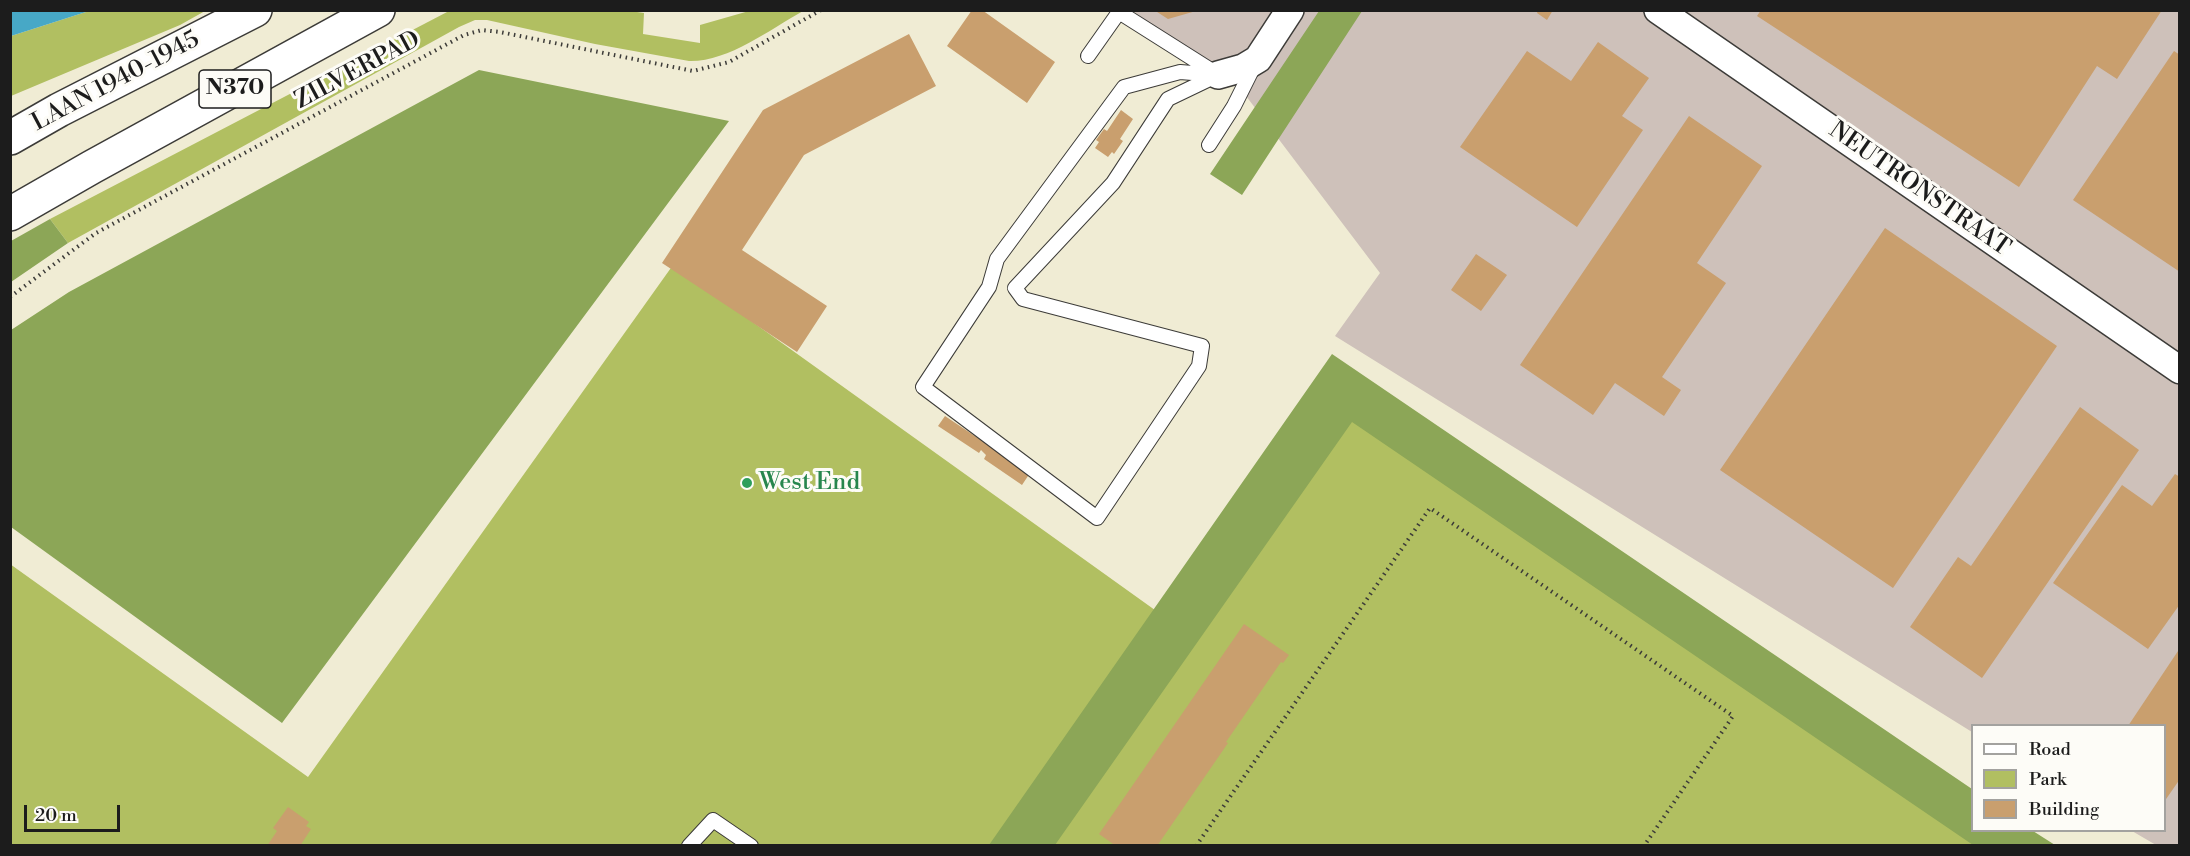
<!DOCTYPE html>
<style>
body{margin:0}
#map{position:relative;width:2190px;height:856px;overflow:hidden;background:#f0ecd4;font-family:"Libre Bodoni",serif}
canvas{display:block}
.frame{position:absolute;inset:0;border:12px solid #1c1c1c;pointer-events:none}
.legend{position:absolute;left:1971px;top:724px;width:195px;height:108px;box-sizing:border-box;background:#fdfcf7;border:2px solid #a3a29f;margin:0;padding:8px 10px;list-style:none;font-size:18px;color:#1c1c1c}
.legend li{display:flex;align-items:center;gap:12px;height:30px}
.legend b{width:30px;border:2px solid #a3a29f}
.scale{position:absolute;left:24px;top:805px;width:96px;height:27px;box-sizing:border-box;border:3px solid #1c1c1c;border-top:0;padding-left:8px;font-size:18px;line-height:21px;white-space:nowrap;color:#1c1c1c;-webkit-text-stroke:4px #fdfcf7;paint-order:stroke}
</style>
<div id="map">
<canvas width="2190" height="856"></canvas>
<div class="frame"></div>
<ul class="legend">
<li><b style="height:8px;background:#fff"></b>Road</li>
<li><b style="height:16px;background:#b1bf61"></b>Park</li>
<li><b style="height:16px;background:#c99f6e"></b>Building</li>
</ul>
<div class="scale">20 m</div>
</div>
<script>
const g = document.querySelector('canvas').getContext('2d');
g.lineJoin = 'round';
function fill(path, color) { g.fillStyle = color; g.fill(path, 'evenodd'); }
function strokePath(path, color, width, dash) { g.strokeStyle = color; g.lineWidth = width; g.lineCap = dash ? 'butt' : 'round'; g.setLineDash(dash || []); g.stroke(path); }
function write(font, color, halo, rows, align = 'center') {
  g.font = font + ' "Libre Bodoni",serif'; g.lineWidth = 6; g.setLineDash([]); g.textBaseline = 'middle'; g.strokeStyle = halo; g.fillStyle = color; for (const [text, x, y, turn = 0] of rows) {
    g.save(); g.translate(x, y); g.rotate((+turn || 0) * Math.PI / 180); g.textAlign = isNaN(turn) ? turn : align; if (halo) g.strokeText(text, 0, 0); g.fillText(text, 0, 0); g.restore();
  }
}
const industrial = new Path2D(`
 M1133,11H2179V845H2156L2132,831L2164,830V726H1972V732L1335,336L1380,273L1243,92Z`);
const green = new Path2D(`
 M623,10L644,13L643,34L700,43V25L749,11H803C769,30 728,62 689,61L595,44L487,20H475L459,27L68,243L50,219L449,11Z
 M89,11H205L180,25L11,96V36Z
 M673,265L1194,638L1363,402L1994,845H11L10,564L308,777Z`);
const forest = new Path2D(`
 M1319,11H1362L1242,195L1210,174Z
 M479,70L729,121L282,723L11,527V330L69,292Z
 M50,219L68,243L11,282V241Z
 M1332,354L1972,789V830L2033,831L2055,845H1973L1352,422L1055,845H989Z`);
const water = new Path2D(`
 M11,10H89V11L11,36Z`);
const building = new Path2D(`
 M972,10H982L1055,62L1027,103L947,46Z
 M1154,10H1195L1196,11L1168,19Z
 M1538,10H1553L1547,20L1537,13Z
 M1761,10H2162L2117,79L2097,66L2019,187L1757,16Z
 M909,34L936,86L804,155L742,250L827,306L797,352L662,263L763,110Z
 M1598,42L1649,78L1622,116L1643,130L1577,227L1460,147L1527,51L1571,81Z
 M2174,51L2180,55V272L2073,200Z
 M1121,110L1133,119L1120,139L1123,141L1114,154L1112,152L1108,157L1095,148L1099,142L1096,140L1104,129L1107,131Z
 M1689,116L1762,166L1697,263L1726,283L1662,377L1681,390L1664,416L1615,383L1593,415L1520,365Z
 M1885,228L2057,346L1893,588L1720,470Z
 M1476,254L1507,275L1481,311L1451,290Z
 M2080,407L2139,450L1982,678L1910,627L1958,557L1971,566Z
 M945,416L1030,473L1022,485L984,459L986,455L981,450L979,453L938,426Z
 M2175,474L2180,477V604L2148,649L2053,583L2122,485L2152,506Z
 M1244,624L1289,655L1283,663L1281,662L1226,742L1228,743L1157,846H1116L1099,834Z
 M2180,648V779L2164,802V726H2128Z
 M288,807L309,822L306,826L311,829L300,846H267L277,831L273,828Z`);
const path = new Path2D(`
 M10,297L96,233L464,35L482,30L500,32L693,71L729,62L821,10
 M1196,846L1430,508L1733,716L1644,846`);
const lane = new Path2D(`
 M1088,56L1119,12L1217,74
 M1180,72L1218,75L1168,99L1113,183L1015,288L1023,299L1202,346L1199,366L1097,518L923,387L989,287L997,259L1124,87Z
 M1209,145L1234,106L1254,66
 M689,846L713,820L751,846`);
const street = new Path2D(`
 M1658,10L2180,370
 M1218,75L1243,68L1258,59L1290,10`);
const highway = new Path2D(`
 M10,138L59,110L255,10
 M10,214L92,167L378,10`);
const markers = [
 [747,483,6,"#2e9e5b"]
];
const shields = [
 [235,89,72]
];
const shieldNames = [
 ["N370",235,89]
];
const streetNames = [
 ["ZILVERPAD",358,71,-28],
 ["LAAN 1940-1945",116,82,-28],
 ["NEUTRONSTRAAT",1919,190,35]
];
const leisureNames = [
 ["West End",759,483]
];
fill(industrial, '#cec1ba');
fill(green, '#b1bf61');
fill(forest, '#8ca657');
fill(water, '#47a8c6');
fill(building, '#c99f6e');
strokePath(lane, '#3c3b38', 16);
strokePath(street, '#3c3b38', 30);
strokePath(highway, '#3c3b38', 36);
strokePath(path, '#3c3b38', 4, [1.5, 4.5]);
strokePath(lane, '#fff', 14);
strokePath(street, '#fff', 27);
strokePath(highway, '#fff', 33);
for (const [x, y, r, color] of markers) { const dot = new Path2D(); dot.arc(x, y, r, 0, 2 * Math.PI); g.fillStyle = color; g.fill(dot); strokePath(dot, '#fdfcf7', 2); }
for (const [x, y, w] of shields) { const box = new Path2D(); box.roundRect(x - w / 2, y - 19, w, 38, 4.5); g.fillStyle = '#fdfcf7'; g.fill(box); strokePath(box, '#1c1c1c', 1.5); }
write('bold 22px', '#1c1c1c', null, shieldNames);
write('24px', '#1c1c1c', '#fdfcf7', streetNames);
write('24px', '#27864d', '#fdfcf7', leisureNames, 'left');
</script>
